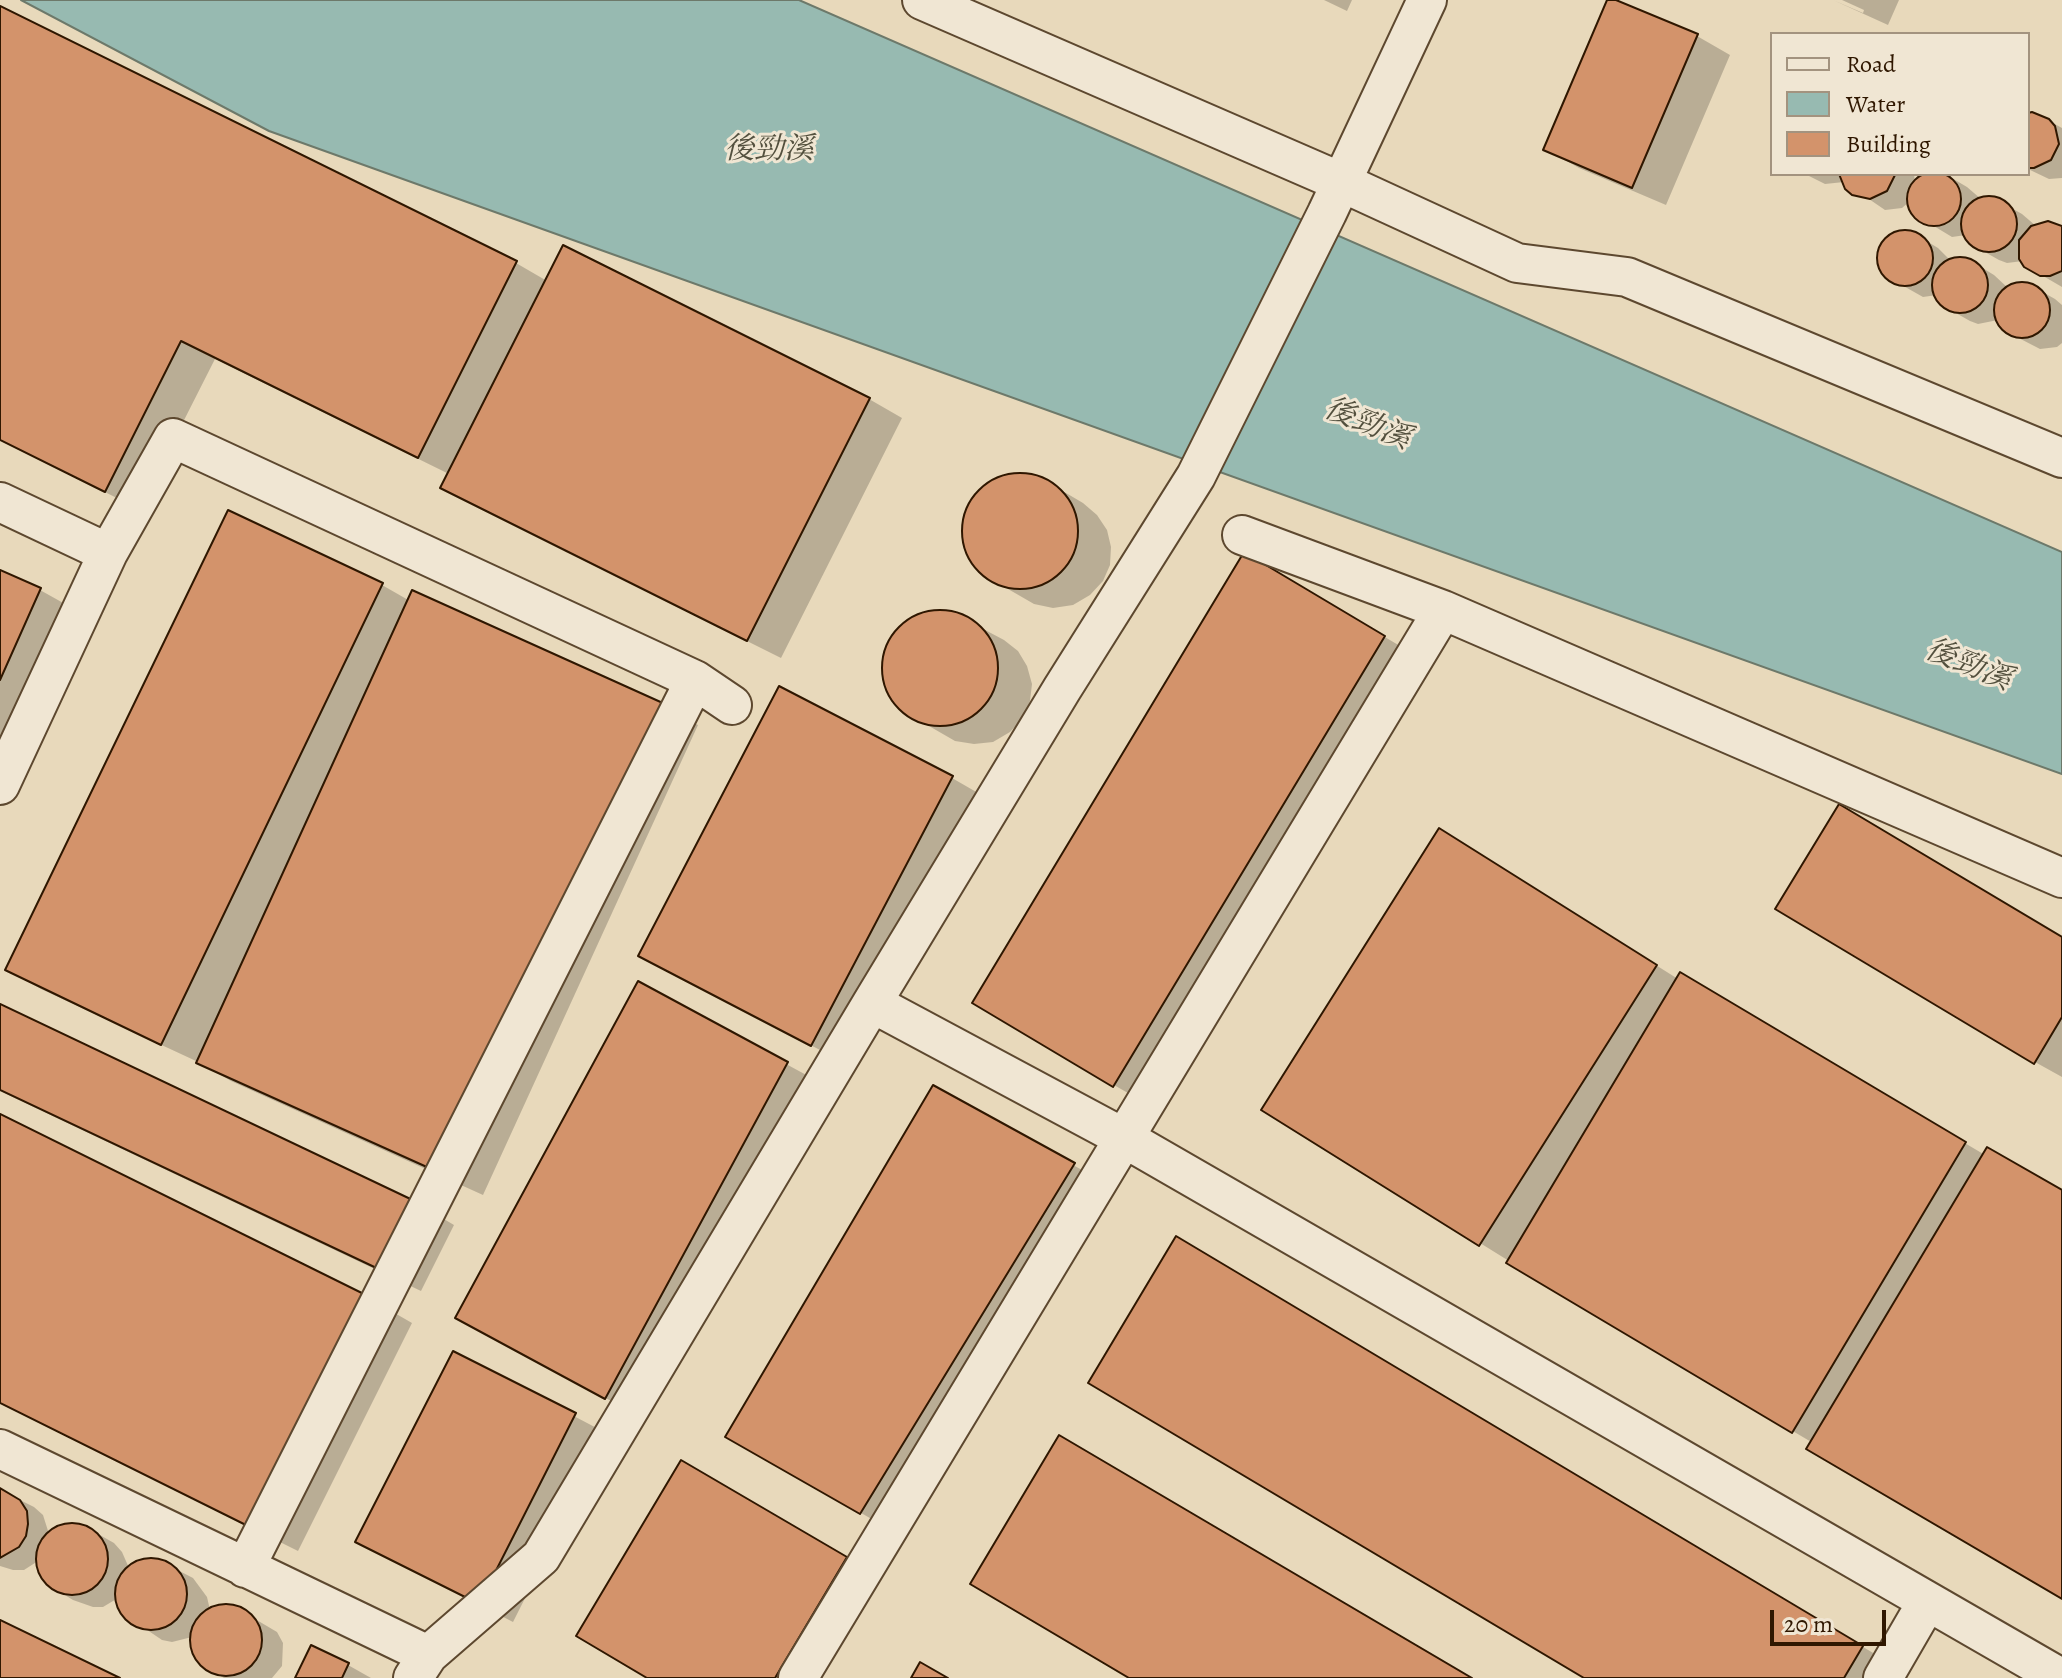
<!DOCTYPE html>
<meta charset="utf-8">
<style>
body{margin:0}
#map{position:relative;width:2062px;height:1678px;overflow:hidden;background:#e8d9bb;font-family:Alegreya,serif}
canvas{display:block}
.legend{position:absolute;left:1770px;top:32px;width:260px;height:144px;box-sizing:border-box;background:#f0e6d3;border:2px solid #a3937f;margin:0;padding:10px 14px;list-style:none;font-size:24px;color:#2f1700}
.legend li{display:flex;align-items:center;gap:16px;height:40px}
.legend b{width:40px;border:2px solid #a3937f}
.scale{position:absolute;left:1770px;top:1610px;width:116px;height:36px;box-sizing:border-box;border:4px solid #2f1700;border-top:0;padding-left:10px;font-size:24px;line-height:28px;white-space:nowrap;color:#2f1700;-webkit-text-stroke:6px #f0e6d3;paint-order:stroke}
</style>
<div id="map">
<canvas width="2062" height="1678"></canvas>
<ul class="legend">
<li><b style="height:10px;background:#f0e6d3"></b>Road</li>
<li><b style="height:22px;background:#97bab1"></b>Water</li>
<li><b style="height:22px;background:#d3936b"></b>Building</li>
</ul>
<div class="scale">20 m</div>
</div>
<script>
const g = document.querySelector('canvas').getContext('2d');
g.lineJoin = 'round';
function fill(path, color) { g.fillStyle = color; g.fill(path, 'evenodd'); }
function strokePath(path, color, width, dash) { g.strokeStyle = color; g.lineWidth = width; g.lineCap = dash ? 'butt' : 'round'; g.setLineDash(dash || []); g.stroke(path); }
function write(font, color, halo, rows, align = 'center') {
  g.font = font + ' Alegreya,"Noto Serif TC",serif'; g.lineWidth = 6; g.setLineDash([]); g.textBaseline = 'middle'; g.strokeStyle = halo; g.fillStyle = color; for (const [text, x, y, turn = 0] of rows) {
    g.save(); g.translate(x, y); g.rotate((+turn || 0) * Math.PI / 180); g.textAlign = isNaN(turn) ? turn : align; if (halo) g.strokeText(text, 0, 0); g.fillText(text, 0, 0); g.restore();
  }
}
const water = new Path2D(`
 M21,0H799L2062,552V774L269,131Z`);
const shadow = new Path2D(`
 M1324,0H1352L1347,11Z
 M1609,0L1697,36L1730,55L1666,205L1579,168L1546,149Z
 M1833,0L1863,13L1864,10L1842,0H1899L1888,25Z
 M0,8L516,263L547,281L869,399L902,418L781,658L476,506L443,487L449,474L215,359L139,509L0,440Z
 M2028,115L2049,121L2062,128V178L2049,179L2028,169Z
 M1805,174H1914L1915,182L1920,176L1945,174L1967,187L1981,199L1999,201L2022,214L2036,226L2062,228V287L2026,266L2023,261L2007,263L1999,260L1976,247L1966,235L1952,237L1914,214L1910,201L1902,208L1885,210L1844,182L1825,184Z
 M1898,233L1915,234L1938,248L1952,262L1971,261L1994,275L2008,288L2015,285L2032,286L2055,299L2062,305V343L2057,347L2040,349L2009,333L1998,320L1978,324L1970,321L1947,308L1937,295L1923,297L1884,275L1878,258L1880,250L1890,237Z
 M1015,475L1032,476L1049,483L1083,503L1097,515L1107,530L1111,547L1110,565L1103,581L1090,595L1073,605L1053,608L1034,604L982,574L970,559L964,540V521L971,503L982,489L997,480Z
 M229,512L382,585L410,601L664,706L698,725L483,1195L231,1081L196,1061L41,989L8,970Z
 M0,572L40,590L74,609L0,773Z
 M1278,574L1417,656L1147,1104L1114,1085Z
 M936,612L953,613L1004,640L1018,651L1027,666L1032,684L1030,701L1024,717L1010,732L993,742L974,744L955,741L903,711L890,696L884,677V658L892,639L903,626L918,616Z
 M952,778L985,797L845,1063L674,974Z
 M1473,850L1678,979L1681,975L1985,1155L2062,1193V1597L1813,1443L1508,1263L1509,1261L1264,1109Z
 M2062,938V1077L2035,1062Z
 M639,984L821,1083L639,1416L491,1336Z
 M0,1006L420,1205L454,1225L421,1291L0,1091Z
 M934,1087L1107,1184L894,1532L728,1436Z
 M0,1116L379,1304L412,1323L298,1551L0,1403Z
 M1210,1258L1895,1666L1888,1678H1588Z
 M454,1353L608,1434L513,1622L358,1542Z
 M682,1462L879,1578L819,1678H650Z
 M0,1490L34,1507L43,1515L49,1534L67,1525L91,1530L114,1543L122,1552L129,1568L146,1560H158L193,1578L207,1597L210,1610L221,1605L233,1606L277,1632L283,1643L282,1666L272,1678H224L205,1667L193,1650L192,1637L172,1642L162,1640L122,1613L118,1598L103,1607H93L73,1600L50,1586L43,1579L38,1561L24,1570H13L0,1566Z
 M348,1665L371,1678H297Z`);
const building = new Path2D(`
 M1607,0H1616L1698,34L1632,188L1543,150Z
 M0,6L517,261L418,458L181,341L105,492L0,440Z
 M2032,112L2049,119L2055,126L2059,144L2051,160L2034,168H2028V113Z
 M1907 199a27 27 0 1 1 54 0a27 27 0 1 1-54 0Z
 M1839,174H1895V175L1887,191L1870,199L1852,195L1845,189Z
 M1961 224a28 28 0 1 1 56 0a28 28 0 1 1-56 0Z
 M2048,221L2062,226V271L2050,276H2040L2024,267L2019,259V240L2031,226Z
 M1877 258a28 28 0 1 1 56 0a28 28 0 1 1-56 0Z
 M563,245L870,398L747,641L440,488Z
 M1932 285a28 28 0 1 1 56 0a28 28 0 1 1-56 0Z
 M1994 310a28 28 0 1 1 56 0a28 28 0 1 1-56 0Z
 M962 531a58 58 0 1 1 116 0a58 58 0 1 1-116 0Z
 M228,510L383,583L161,1045L5,970Z
 M1244,552L1385,636L1113,1087L972,1003Z
 M0,570L41,588L0,680Z
 M412,590L665,704L449,1177L196,1063Z
 M882 668a58 58 0 1 1 116 0a58 58 0 1 1-116 0Z
 M779,686L953,776L811,1046L638,956Z
 M1839,804L2062,937V1017L2034,1064L1775,909Z
 M1439,828L1657,965L1479,1246L1261,1110Z
 M1680,972L1966,1142L1792,1433L1506,1263Z
 M638,981L788,1062L605,1399L455,1318Z
 M0,1004L421,1204L387,1273L0,1090Z
 M933,1085L1075,1163L860,1514L725,1437Z
 M0,1114L380,1302L264,1534L0,1403Z
 M1987,1147L2062,1190V1599L1806,1449Z
 M1176,1236L1863,1646L1844,1678H1584L1088,1383Z
 M453,1351L576,1413L479,1604L355,1542Z
 M1059,1435L1472,1678H1129L970,1584Z
 M681,1460L847,1557L775,1678H647L576,1636Z
 M0,1488L20,1500L27,1511L28,1524L26,1536L19,1547L0,1558Z
 M36 1559a36 36 0 1 1 72 0a36 36 0 1 1-72 0Z
 M115 1594a36 36 0 1 1 72 0a36 36 0 1 1-72 0Z
 M190 1640a36 36 0 1 1 72 0a36 36 0 1 1-72 0Z
 M0,1620L120,1678H0Z
 M311,1645L349,1663L342,1678H295Z
 M920,1662L948,1678H911Z`);
const minor = new Path2D(`
 M922,0L1341,182L1517,263L1627,277L2062,458
 M0,502L108,553
 M1242,535L1443,610L2062,878
 M0,785L108,553L173,438L695,680L732,705
 M872,1003L1124,1138L2061,1678
 M0,1449L428,1655
 M245,1568L695,680
 M413,1678L428,1655L541,1557L872,1003L1062,689L1196,476L1327,213L1427,0
 M798,1678L1443,610
 M1883,1678L1927,1602`);
const waterNames = [
 ["後勁溪",769,151],
 ["後勁溪",1367,425,22],
 ["後勁溪",1968,666,22]
];
fill(water, '#97bab1');
strokePath(water, '#6d796a', 2);
fill(shadow, '#0003');
fill(building, '#d3936b');
strokePath(building, '#2f1700', 2);
strokePath(minor, '#5d482f', 42);
strokePath(minor, '#f0e6d3', 38);
write('italic 30px', '#53503e', '#f0e6d3', waterNames);
</script>
